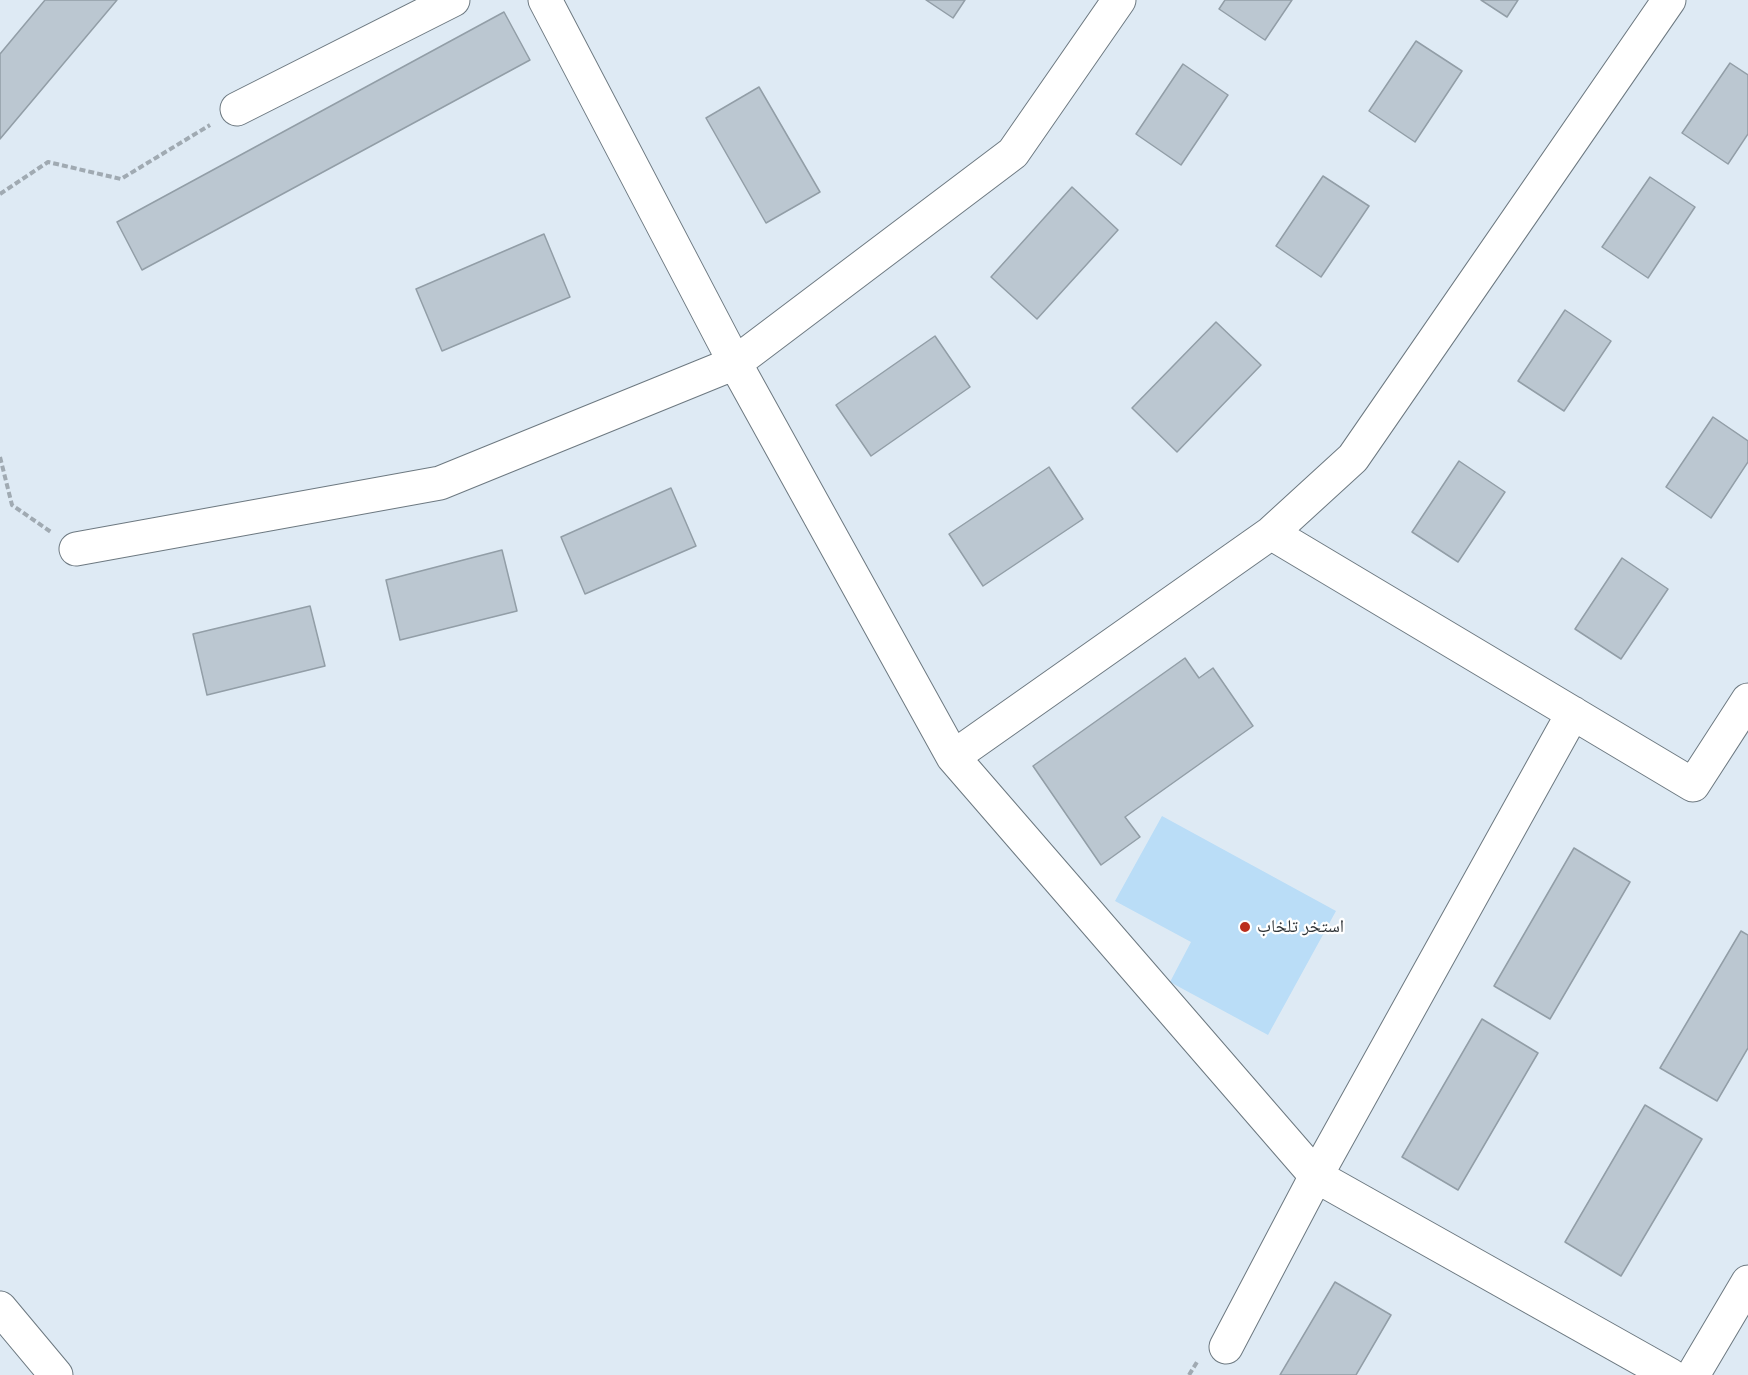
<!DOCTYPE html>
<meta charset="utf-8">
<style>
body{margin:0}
canvas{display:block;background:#deeaf4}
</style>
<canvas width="1748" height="1375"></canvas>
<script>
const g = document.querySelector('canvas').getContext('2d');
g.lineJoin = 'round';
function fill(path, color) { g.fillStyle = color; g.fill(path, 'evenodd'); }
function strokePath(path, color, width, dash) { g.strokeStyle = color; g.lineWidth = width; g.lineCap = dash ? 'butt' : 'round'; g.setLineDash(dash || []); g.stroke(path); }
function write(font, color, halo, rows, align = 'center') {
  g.font = font + ' "IBM Plex Sans","Noto Naskh Arabic",sans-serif'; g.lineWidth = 4.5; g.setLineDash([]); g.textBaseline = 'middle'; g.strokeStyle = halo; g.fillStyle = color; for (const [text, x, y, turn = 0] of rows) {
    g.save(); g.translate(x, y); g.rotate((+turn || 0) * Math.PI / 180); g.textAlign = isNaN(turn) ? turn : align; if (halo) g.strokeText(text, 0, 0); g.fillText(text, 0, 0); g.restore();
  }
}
const green = new Path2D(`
 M1162,816L1336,911L1268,1035L1170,982L1191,942L1115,901Z`);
const building = new Path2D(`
 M45,0H117L0,139V54Z
 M926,0H965L953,18Z
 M1225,0H1292L1265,40L1219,9Z
 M1481,0H1518L1507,17Z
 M504,12L530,60L142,270L117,222Z
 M1416,41L1462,71L1415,142L1369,111Z
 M1730,63L1748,75V134L1728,164L1682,133Z
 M1183,64L1228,95L1181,165L1136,134Z
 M759,87L820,192L766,223L706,118Z
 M1323,176L1369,206L1321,277L1276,246Z
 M1650,177L1695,207L1648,278L1602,247Z
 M1072,187L1118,230L1037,319L991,277Z
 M544,234L570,297L442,351L416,289Z
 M1565,310L1611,341L1564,411L1518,381Z
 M1216,322L1261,365L1177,452L1132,408Z
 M935,336L970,387L871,456L836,405Z
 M1713,417L1748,441V462L1711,518L1666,487Z
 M1459,461L1505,492L1458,562L1412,532Z
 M1049,467L1083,519L983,586L949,534Z
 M671,488L696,546L585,594L561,537Z
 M502,550L517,611L400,640L386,580Z
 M1622,558L1668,589L1621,659L1575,629Z
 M310,606L325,666L207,695L193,634Z
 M1185,658L1199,678L1213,668L1253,726L1125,817L1140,837L1101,865L1033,766Z
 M1574,848L1630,882L1550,1019L1494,986Z
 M1741,931L1748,935V1048L1717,1101L1660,1068Z
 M1482,1019L1538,1053L1458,1190L1402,1157Z
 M1645,1105L1702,1139L1621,1276L1565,1242Z
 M1335,1282L1391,1315L1356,1375H1280Z`);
const path = new Path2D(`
 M0,194L48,162L121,179L210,125
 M0,457L12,505L51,532
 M1189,1375L1197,1362`);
const minor = new Path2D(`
 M1119,0L1013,153L735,363L953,757L1316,1176L1670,1375
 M1669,0L1353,458L1271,533L1693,785L1748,700
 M237,109L453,0
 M76,549L440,483L735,363L545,0
 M953,757L1271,533
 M0,1308L56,1375
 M1226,1347L1316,1176L1573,713
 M1693,1375L1748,1282`);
const markers = [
 [1245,927,6,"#bb2e1d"]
];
const poiNames = [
 ["استخر تلخاب",1257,927]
];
fill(green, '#baddf7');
fill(building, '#bbc7d1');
strokePath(building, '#929ea7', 1.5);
strokePath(minor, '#6d7981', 35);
strokePath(path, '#a0aab2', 4, [6, 3]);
strokePath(minor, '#fff', 33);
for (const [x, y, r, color] of markers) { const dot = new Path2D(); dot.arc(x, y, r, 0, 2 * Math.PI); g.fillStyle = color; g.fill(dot); strokePath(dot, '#fff', 2); }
write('18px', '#2f3438', '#fff', poiNames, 'left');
</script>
